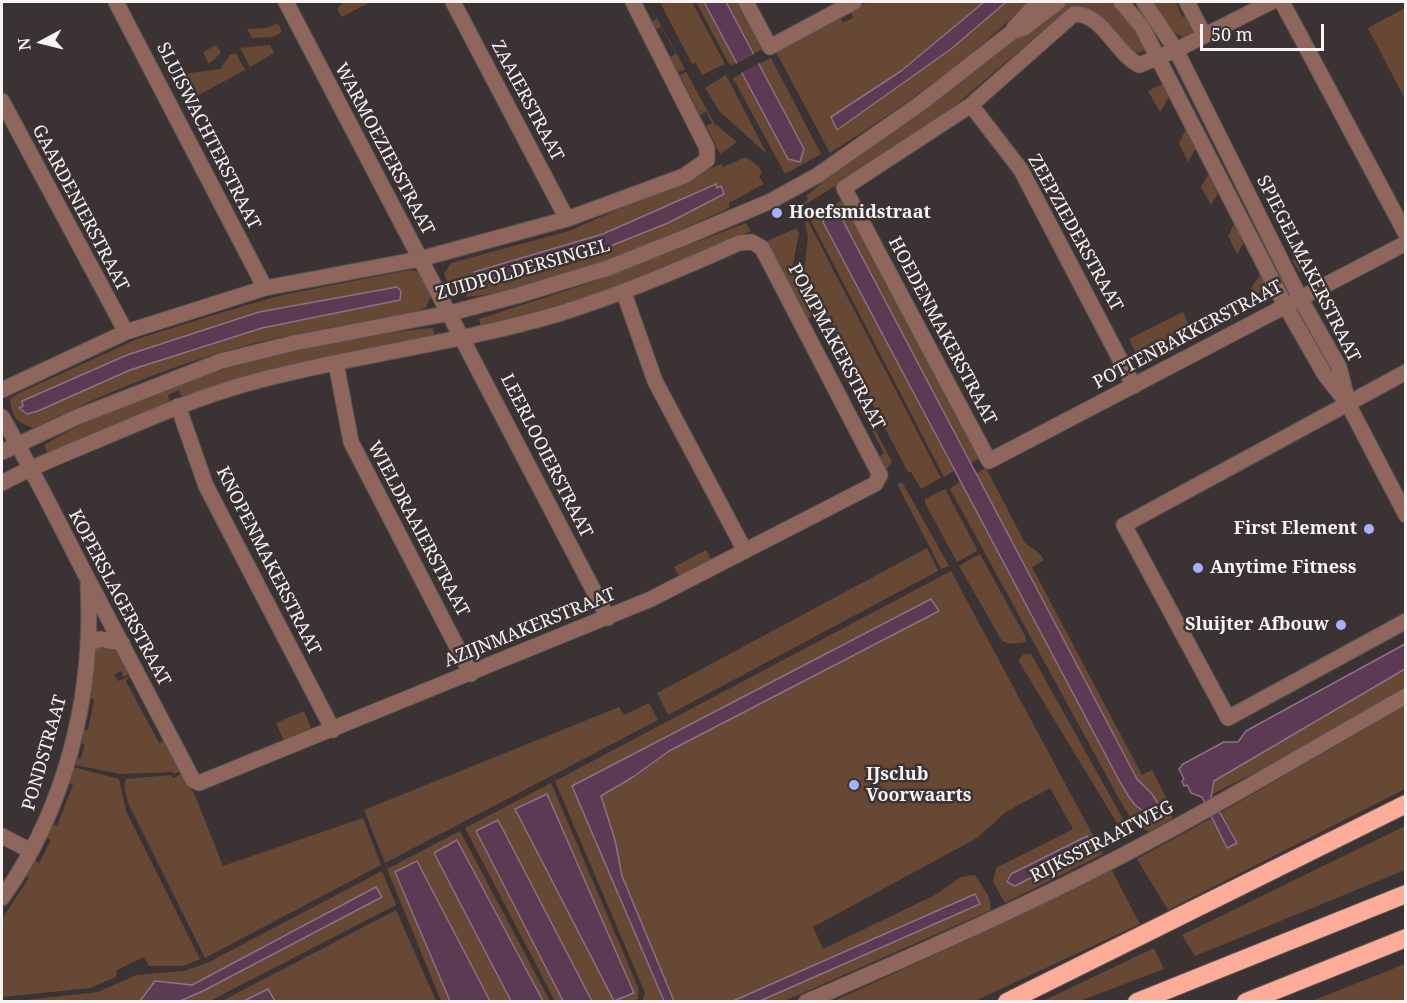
<!DOCTYPE html>
<style>
body{margin:0}
#map{position:relative;width:1407px;height:1003px;overflow:hidden;background:#3b3333;font-family:"Noto Serif",serif}
canvas{display:block}
.frame{position:absolute;inset:0;border:3px solid #f8f3f3;pointer-events:none}
.north{position:absolute;left:12px;top:12px;width:60px;height:60px;-webkit-text-stroke:4px #3b3333;paint-order:stroke;rotate:263deg;font-size:16px;font-weight:700;line-height:24px;text-align:center;color:#f8f3f3}
.north::after{content:'';display:block;margin:auto;width:21px;height:27px;background:#f8f3f3;clip-path:polygon(50% 0,100% 100%,50% 72%,0 100%)}
.scale{position:absolute;left:1200px;top:24px;width:124px;height:27px;box-sizing:border-box;border:3px solid #f8f3f3;border-top:0;padding-left:8px;font-size:18px;line-height:21px;white-space:nowrap;color:#f8f3f3;-webkit-text-stroke:4px #3b3333;paint-order:stroke}
</style>
<div id="map">
<canvas width="1407" height="1003"></canvas>
<div class="frame"></div>
<div class="north">N</div>
<div class="scale">50 m</div>
</div>
<script>
const g = document.querySelector('canvas').getContext('2d');
g.lineJoin = 'round';
function fill(path, color) { g.fillStyle = color; g.fill(path, 'evenodd'); }
function strokePath(path, color, width, dash) { g.strokeStyle = color; g.lineWidth = width; g.lineCap = dash ? 'butt' : 'round'; g.setLineDash(dash || []); g.stroke(path); }
function write(font, color, halo, rows, align = 'center') {
  g.font = font + ' "Noto Serif",serif'; g.lineWidth = 5; g.setLineDash([]); g.textBaseline = 'middle'; g.strokeStyle = halo; g.fillStyle = color; for (const [text, x, y, turn = 0] of rows) {
    g.save(); g.translate(x, y); g.rotate((+turn || 0) * Math.PI / 180); g.textAlign = isNaN(turn) ? turn : align; if (halo) g.strokeText(text, 0, 0); g.fillText(text, 0, 0); g.restore();
  }
}
const green = new Path2D(`
 M343,2H370L342,17L337,9Z
 M648,2L685,69L678,72L670,57L676,54L661,27L656,30L651,22L657,18Z
 M660,2H692L725,64L702,75L696,63L692,64Z
 M696,2H704L736,63L731,66L728,62Z
 M726,2H740L765,48L754,54Z
 M868,2H984L901,71L868,94L837,130L951,49L1006,2H1028C969,61 901,108 830,153L775,50L839,16L843,23L853,18L850,11Z
 M1065,2H1109C1126,9 1134,27 1145,42V49L1140,53L1132,51C1114,30 1098,1 1067,10L958,103L896,148L803,206L802,204L808,200L806,196L851,159L945,94L1009,42Z
 M1149,2H1176L1182,17L1191,14L1195,24L1194,31L1184,37L1172,32Z
 M1405,8V99L1368,28Z
 M278,23L282,32L273,37L252,38L247,29L267,28Z
 M216,45L221,53L209,64L203,52Z
 M270,45L274,53L250,67L240,48Z
 M236,53L245,70L195,97L183,74L220,69L230,55Z
 M771,58L821,154L785,174L733,78L742,73L788,159L804,149L759,64Z
 M686,72L714,123L737,142L720,154L706,126L712,123L706,111L700,115L680,75Z
 M726,75L767,154L720,112L705,88Z
 M1162,84L1169,97L1160,112L1148,91Z
 M1186,129L1196,148L1188,162L1179,143Z
 M746,157L758,166L762,173L759,177L764,184L729,203V208C646,245 558,288 466,297V292L458,293L450,289L444,274L451,263L569,231L721,164L723,167Z
 M1209,173L1219,192L1211,205L1201,187Z
 M844,199L980,458L971,463L840,215L828,214L824,223L954,471L944,477L810,219Z
 M808,221L941,478L921,489L911,472H908L804,273L808,237L805,222Z
 M1235,222L1245,241L1237,254L1228,236Z
 M746,223L751,231L620,287L481,327L479,319L590,283Z
 M797,228L799,233L792,268L794,277L892,462L885,471L878,457L884,453L812,316L806,319L765,242Z
 M1300,248L1310,266L1299,272L1293,261Z
 M410,270L421,272L431,296L426,307L416,312C367,321 317,329 268,340C186,359 109,391 34,428C16,422 12,418 10,399L19,393L137,339L220,313L282,295Z
 M1262,272L1270,287L1255,295L1251,288Z
 M1183,312L1190,328L1137,355L1129,339Z
 M433,328L435,339L329,356L272,369L182,397L179,390L168,395L170,402L48,453L44,445C147,383 313,338 433,328Z
 M986,468L1025,543L1039,553L1044,560L1032,567L1142,775L1152,770L1173,811L1172,819L1149,832L1134,823L1122,804L950,489L960,481L1120,782L1137,808L1144,813L1157,802L1153,794L1137,779L976,473Z
 M902,482L949,566L941,569L897,484Z
 M945,489L976,547L977,551L957,562L925,503V499Z
 M927,548L938,571L668,715L657,693Z
 M706,550L711,559L679,576L674,567Z
 M980,554L1025,636L1026,642L1009,644L1002,641L959,566Z
 M951,571L1103,854L1005,903L993,882L996,868L1073,829L1050,788L1006,812L977,838L813,927L823,949L935,895L961,877L975,875L989,897L991,910L785,1001H760L979,905L975,894L733,1001H674L622,876L615,840L601,796L633,777L668,751L938,611L931,599L572,786L664,1001H642L645,993L555,781ZM1087,836L1091,846L1015,886L1008,878Z
 M105,646L118,652L129,674L124,677L121,671L114,675L118,681L130,676L126,681L159,743L164,741L181,771L174,774L172,772L120,774L76,765L73,766L76,758L81,759L85,744L80,743L82,730H88L94,700L88,698L93,656L95,650Z
 M1024,654H1031L1132,835L1126,838L1018,660Z
 M1405,669V690L1351,723L1211,795L1214,781Z
 M649,703L658,720L385,863L364,810L619,707L624,715Z
 M1405,706V789L1168,910L1137,859L1212,818L1227,848L1236,843L1220,813Z
 M304,711L312,730L284,741L276,723Z
 M77,768L119,779L126,811L200,959L184,966H149L144,957L117,970L116,977L90,988L2,997V919L29,878L25,876L34,860L39,863L51,840L46,837L51,824L57,826L73,785L68,782L72,769Z
 M182,774L194,793L223,866L363,818L381,865L205,958L128,803L124,787L126,779L171,775L173,778Z
 M551,783L638,987V999L632,1001H592L497,820L476,832L563,1001H555L465,828ZM547,794L634,992L515,809Z
 M1405,826V870L1195,956L1182,935Z
 M460,831L550,1001H543L457,840L434,853L511,1001H490L417,861L395,873L450,1001H441L387,869Z
 M1111,869L1140,924L975,1001L832,1002L971,938Z
 M382,871L396,905L210,1001H180L382,898L377,887L192,985L155,981L140,1001L8,1002L98,992L136,975L184,971L209,962Z
 M396,910L436,1001H275L268,989L244,1001L220,1002Z
 M1154,948L1164,969L1080,1001H1043Z
 M1405,964V1001H1312Z`);
const water = new Path2D(`
 M704,2H726L804,149L800,162L788,159Z
 M984,2H1006L951,49L837,130L831,117L901,71Z
 M716,184L717,188L721,186L724,194L668,223L583,257L479,282L474,272L603,234Z
 M828,214L840,215L1137,779L1152,794L1157,802V812C1135,814 1131,799 1120,782L823,222Z
 M397,287L401,291L400,300L262,328L130,370L38,411L27,414L19,408L23,406L22,401L127,355L259,312Z
 M931,599L939,611L669,751L633,777L601,796L615,840L622,876L674,1001H664L572,786Z
 M1405,644V669L1214,781L1211,797L1237,843L1227,848L1202,797L1191,793L1187,785L1184,786L1182,781L1184,779L1179,769L1183,764L1224,742H1238L1246,731Z
 M547,794L634,993L614,1001L515,809Z
 M498,820L592,1001H563L476,831Z
 M1087,836L1091,846L1015,886L1007,882L1011,874Z
 M457,840L543,1001H511L434,853Z
 M417,861L490,1001H450L395,872Z
 M376,887L382,897L205,990L180,1001H140L155,981L192,985Z
 M975,894L980,904L760,1001H733Z
 M268,989L275,1001H244Z`);
const pier = new Path2D(`
 M756,53L761,62L739,74L734,65Z`);
const minor = new Path2D(`
 M116,2L265,288
 M286,2L608,618
 M453,2L567,219
 M746,2L770,47L854,2
 M1121,2L1142,27L1285,305L1325,375L1348,404L1406,515
 M1144,2L1176,50L1300,298L1339,367L1347,398
 M1187,2L1204,35
 M1271,2L1176,50L1139,65C1114,52 1104,14 1074,14L971,105L844,188L989,461L1406,243
 M1282,2L1406,234
 M1014,28L1038,2
 M2,101L126,332
 M971,105L1021,170L1134,386
 M624,293L655,381L745,551
 M336,363L351,442L471,674
 M1406,372L1124,525L1228,718L1406,621
 M2,390L126,332L265,288L420,259L567,219L684,176L707,160V148L633,2
 M178,406L206,486L333,730
 M2,417C31,467 57,519 83,570C119,640 156,710 193,780L199,783L651,599L875,484L880,475L762,248L752,242L739,243C679,270 620,295 558,314C456,344 351,355 249,383C199,397 152,417 105,437C70,452 35,465 2,483
 M2,452L77,417L221,361L294,343L450,313L516,296L608,268L688,236L771,201L818,175L921,103L1012,32L1024,28L1058,2
 M89,644L100,639L122,643
 M2,836L31,851
 M2,898C66,808 94,695 88,585
 M806,1002C898,962 990,922 1080,877C1191,822 1298,757 1406,696`);
const highway = new Path2D(`
 M1007,1002L1406,804
 M1137,1002L1406,894
 M1246,1002L1406,938`);
const markers = [
 [777,213,6,"#aaaffb"],
 [1369,529,6,"#aaaffb"],
 [1198,568,6,"#aaaffb"],
 [1341,625,6,"#aaaffb"],
 [854,785,6,"#aaaffb"]
];
const streetNames = [
 ["ZAAIERSTRAAT",527,101,62],
 ["SLUISWACHTERSTRAAT",208,136,63],
 ["WARMOEZIERSTRAAT",384,149,62],
 ["GAARDENIERSTRAAT",80,208,62],
 ["ZEEPZIEDERSTRAAT",1075,233,61],
 ["SPIEGELMAKERSTRAAT",1308,269,63],
 ["ZUIDPOLDERSINGEL",523,270,-16],
 ["HOEDENMAKERSTRAAT",942,331,62],
 ["POTTENBAKKERSTRAAT",1188,335,-28],
 ["POMPMAKERSTRAAT",836,347,62],
 ["LEERLOOIERSTRAAT",546,456,63],
 ["WIELDRAAIERSTRAAT",418,529,62],
 ["KNOPENMAKERSTRAAT",268,561,63],
 ["KOPERSLAGERSTRAAT",119,598,62],
 ["AZIJNMAKERSTRAAT",530,628,-22],
 ["PONDSTRAAT",45,753,-74],
 ["RIJKSSTRAATWEG",1102,842,-27]
];
const poiNames = [
 ["Hoefsmidstraat",789,213],
 ["First Element",1357,529,"right"],
 ["Anytime Fitness",1210,568],
 ["Sluijter Afbouw",1329,625,"right"],
 ["IJsclub",866,775],
 ["Voorwaarts",866,796]
];
fill(green, '#664835');
fill(water, '#5d3a54');
strokePath(water, '#8c7284', 1.5);
fill(pier, '#3b3333');
strokePath(minor, '#595252', 17);
strokePath(highway, '#595252', 20);
strokePath(minor, '#8f665c', 15);
strokePath(highway, '#fcac99', 18);
for (const [x, y, r, color] of markers) { const dot = new Path2D(); dot.arc(x, y, r, 0, 2 * Math.PI); g.fillStyle = color; g.fill(dot); strokePath(dot, '#3b3333', 2); }
write('18px', '#f8f3f3', '#3b3333', streetNames);
write('bold 18px', '#f8f3f3', '#3b3333', poiNames, 'left');
</script>
